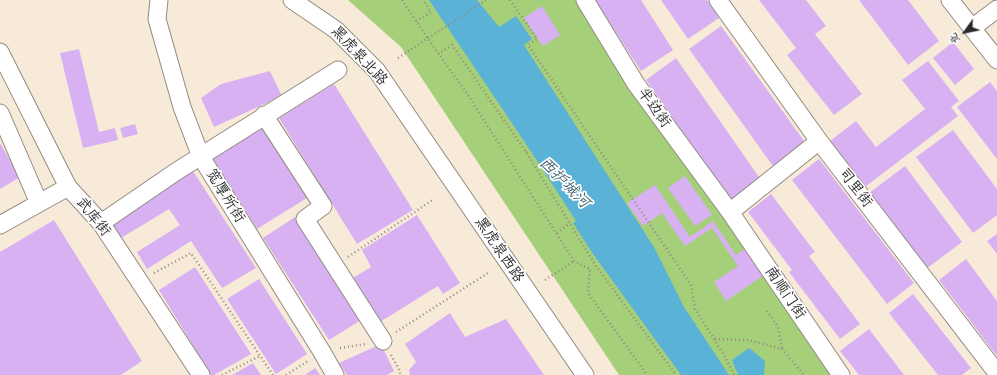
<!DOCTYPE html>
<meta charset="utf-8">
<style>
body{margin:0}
#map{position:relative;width:997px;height:375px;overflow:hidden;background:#f8ead8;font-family:Itim,"LXGW WenKai TC",sans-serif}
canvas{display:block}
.north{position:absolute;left:945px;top:12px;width:40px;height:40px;-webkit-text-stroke:3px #fff;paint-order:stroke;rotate:237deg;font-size:11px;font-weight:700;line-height:16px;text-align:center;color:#2b2b2b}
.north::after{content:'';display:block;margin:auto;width:14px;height:18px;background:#2b2b2b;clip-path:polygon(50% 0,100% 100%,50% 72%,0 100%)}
</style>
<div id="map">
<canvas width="997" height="375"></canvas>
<div class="north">北</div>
</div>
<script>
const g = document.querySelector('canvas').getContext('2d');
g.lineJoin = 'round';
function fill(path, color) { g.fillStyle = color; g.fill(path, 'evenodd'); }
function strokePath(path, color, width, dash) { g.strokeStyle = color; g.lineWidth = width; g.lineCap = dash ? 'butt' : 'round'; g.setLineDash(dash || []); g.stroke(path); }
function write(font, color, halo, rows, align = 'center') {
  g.font = font + ' Itim,"LXGW WenKai TC",sans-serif'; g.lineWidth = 3.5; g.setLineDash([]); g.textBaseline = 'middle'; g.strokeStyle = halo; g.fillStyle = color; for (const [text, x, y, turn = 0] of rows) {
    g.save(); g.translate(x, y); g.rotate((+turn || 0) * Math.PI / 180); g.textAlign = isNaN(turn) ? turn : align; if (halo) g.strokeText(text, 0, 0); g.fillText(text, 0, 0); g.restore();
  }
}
const green = new Path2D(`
 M348,0H580L836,375H619L401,47Z`);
const water = new Path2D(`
 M429,0H477L499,27L516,16L532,39L524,45L655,249L684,307L729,375H681L593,254L573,223L576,221L530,150Z
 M749,348L765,361L764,375H738L732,360Z`);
const building = new Path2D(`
 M595,0H641L673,50L641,71Z
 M661,0H707L719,18L688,39Z
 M759,0H806L826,26L815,34L862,94L834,115L787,55L796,48Z
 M859,0H908L939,41L908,65Z
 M542,6L560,35L543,46L524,18Z
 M721,26L807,145L775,169L689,49Z
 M953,42L974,69L955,85L933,58Z
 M79,49L99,132L115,128L118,140L83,148L60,53Z
 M676,58L761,180L731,201L646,80Z
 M928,61L959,101L951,107L958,116L865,187L830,141L856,121L876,147L925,109L902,80Z
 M270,71L282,96L214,127L201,98L221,84Z
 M990,82L997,91V159L957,107Z
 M334,84L413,210L357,244L279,118Z
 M135,124L138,134L123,138L120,128Z
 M263,128L307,198L257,229L213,159Z
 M953,130L997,189V215L973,233L916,157Z
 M0,143L20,177L0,189Z
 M819,159L914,283L887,304L792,180Z
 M905,166L962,242L926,269L869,193Z
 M191,168L256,268L222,288L191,241L147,269L137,252L180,225L169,209L121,238L110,221Z
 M685,176L712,215L695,226L668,188Z
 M655,185L690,237L713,221L736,255L746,248L764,275L726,301L714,282L738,266L712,228L685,246L662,213L643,226L627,203Z
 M771,194L815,252L809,256L860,324L840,339L789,272L792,270L748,212Z
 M417,215L460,283L443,294L438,286L380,322L353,278L371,267L362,250Z
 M295,217L361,320L329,340L263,238Z
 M54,220L142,361L121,375H0V252Z
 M997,234V254L987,241Z
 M966,259L997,301V356L939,280Z
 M195,267L251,354L214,375H211L159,290Z
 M259,279L307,354L276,374L227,299Z
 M913,294L971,368L962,375H938L889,313Z
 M450,313L465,337L506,319L544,375H410L409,370L416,362L405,344Z
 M869,329L904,375H859L840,351Z
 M381,344L394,371L387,375H347L339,363Z
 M253,363L261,375H232Z
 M315,368L320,375H305Z`);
const path = new Path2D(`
 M402,0L428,39L466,92L574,261L590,269L588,293L647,375
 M510,0L537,39L528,45L691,285L695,309L724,355L734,375
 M416,21L431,12L423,0
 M438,54L452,45L526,152L596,266L676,375
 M398,58L486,0
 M526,152L530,150
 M557,233L570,223
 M348,257L434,199
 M154,273L191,253L273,375
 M545,280L574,261
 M767,311L778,327L782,349
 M396,332L488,273
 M715,339L748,340L782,349L804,375
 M340,348L366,344
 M391,355L400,371V375
 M222,375L260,356
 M286,375L308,361`);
const minor = new Path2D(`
 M159,0L157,19L182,107L201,157L322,352L335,375
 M292,0L336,30L377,71L585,375
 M585,0L636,84L730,212L841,375
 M718,0L819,141L997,373
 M950,0L997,60
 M972,28L997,9
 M0,52L68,187L101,223L201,375
 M0,113L39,203
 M264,115L323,206L305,219L383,341
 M730,212L819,141
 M101,223L177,171L338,70
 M0,225L68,187`);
const streetNames = [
 ["黑虎泉北路",359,56,47],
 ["半边街",654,108,54],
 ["司里街",855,188,52],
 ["宽厚所街",225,196,58],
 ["武库街",93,217,51],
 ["黑虎泉西路",499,250,56],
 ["南顺门街",785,293,56]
];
const waterNames = [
 ["西护城河",564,183,45]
];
fill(green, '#a6cf7a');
fill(water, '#5ab2d7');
fill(building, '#d8b1f3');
strokePath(minor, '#928a82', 19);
strokePath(path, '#928a82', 2.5, [1, 3]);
strokePath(minor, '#fff', 17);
write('15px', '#2b2b2b', '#fff', streetNames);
write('italic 16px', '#3e6170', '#fff', waterNames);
</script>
